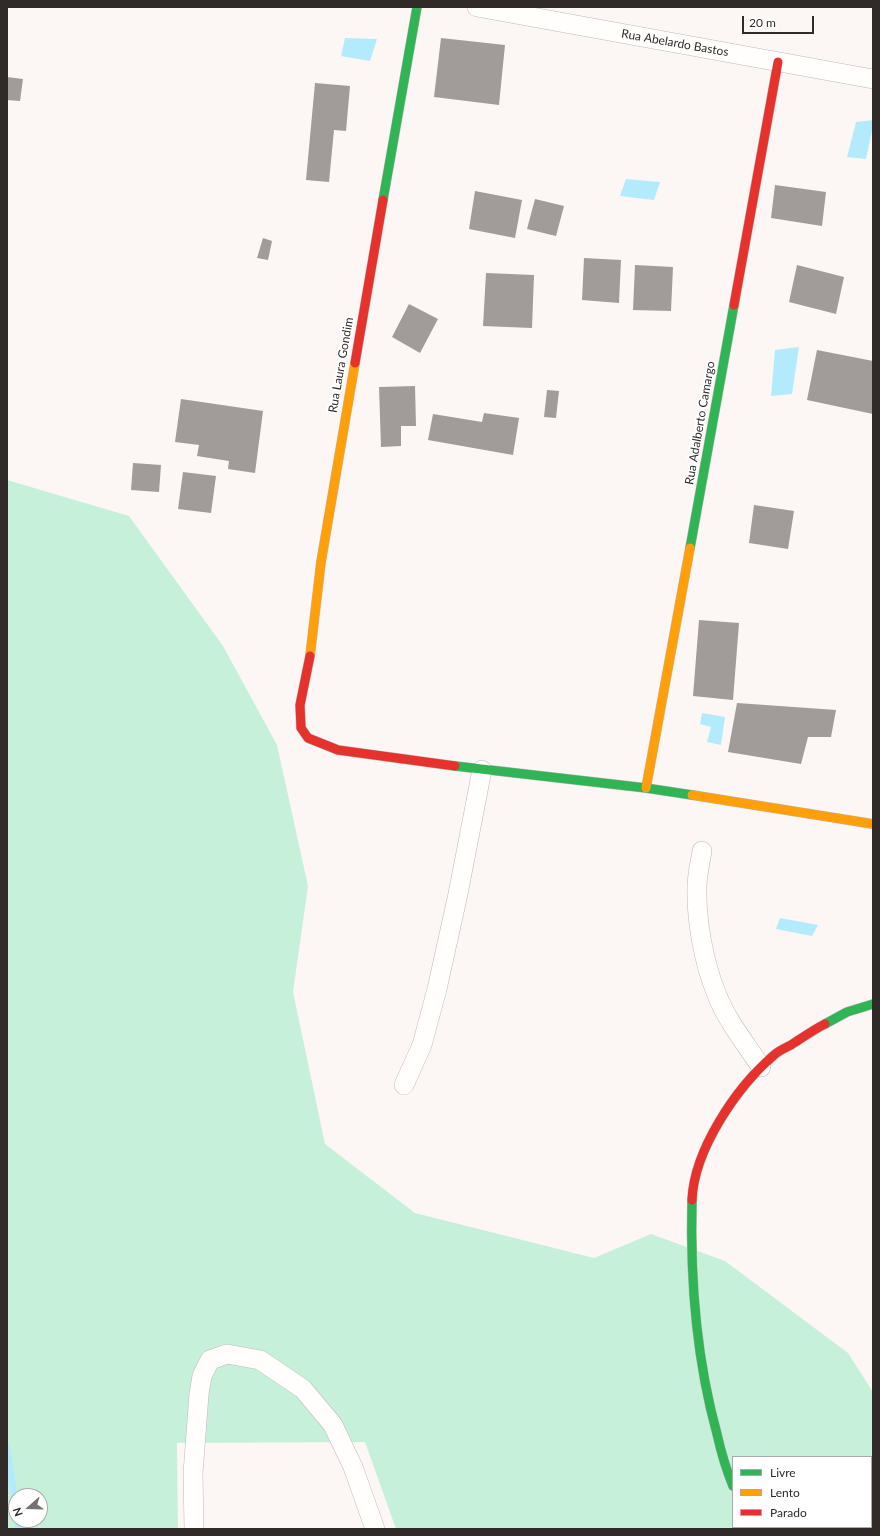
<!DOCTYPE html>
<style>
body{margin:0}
#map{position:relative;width:880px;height:1536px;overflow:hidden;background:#fcf6f4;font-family:Lato,sans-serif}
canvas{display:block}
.frame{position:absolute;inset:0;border:8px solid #302a28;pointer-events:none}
.legend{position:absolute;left:732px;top:1456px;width:140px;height:72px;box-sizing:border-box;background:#fff;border:1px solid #acaaa9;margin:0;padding:5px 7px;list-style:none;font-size:12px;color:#302a28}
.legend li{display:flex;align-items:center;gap:8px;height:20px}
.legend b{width:20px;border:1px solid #acaaa9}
.north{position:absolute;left:8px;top:1488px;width:40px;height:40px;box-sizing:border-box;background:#fff;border:1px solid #acaaa9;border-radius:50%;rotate:250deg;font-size:11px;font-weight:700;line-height:16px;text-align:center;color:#302a28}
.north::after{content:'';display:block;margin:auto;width:14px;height:18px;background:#77716f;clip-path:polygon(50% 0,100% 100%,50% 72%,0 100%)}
.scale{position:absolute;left:742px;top:16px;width:72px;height:18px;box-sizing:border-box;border:2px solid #302a28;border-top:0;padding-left:5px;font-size:12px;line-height:14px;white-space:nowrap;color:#302a28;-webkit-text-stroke:3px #fff;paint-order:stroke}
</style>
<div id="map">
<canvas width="880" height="1536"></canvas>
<div class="frame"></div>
<ul class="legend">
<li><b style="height:5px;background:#30b455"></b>Livre</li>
<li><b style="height:5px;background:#ff9f0a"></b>Lento</li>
<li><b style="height:5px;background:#e5322d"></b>Parado</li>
</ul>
<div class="north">N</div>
<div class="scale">20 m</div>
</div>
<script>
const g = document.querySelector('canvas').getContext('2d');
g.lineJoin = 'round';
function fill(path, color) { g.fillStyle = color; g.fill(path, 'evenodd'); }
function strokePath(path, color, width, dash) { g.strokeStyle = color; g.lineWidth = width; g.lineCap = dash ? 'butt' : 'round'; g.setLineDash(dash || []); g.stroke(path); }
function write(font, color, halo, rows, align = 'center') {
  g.font = font + ' Lato,sans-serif'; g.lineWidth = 4; g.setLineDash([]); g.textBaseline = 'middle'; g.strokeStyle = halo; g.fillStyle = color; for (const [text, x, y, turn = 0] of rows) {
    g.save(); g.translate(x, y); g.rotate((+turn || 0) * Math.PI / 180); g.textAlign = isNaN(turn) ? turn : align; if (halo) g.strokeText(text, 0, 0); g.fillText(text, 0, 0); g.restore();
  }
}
const green = new Path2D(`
 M7,480L129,516L223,646L277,745L308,886L293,992L325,1144L415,1213L594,1258L651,1234L725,1261L848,1353L873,1392V1529H396L365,1442L177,1443L178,1529H7ZM733,1457H871V1527H733ZM16,1496H40V1520H16Z`);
const water = new Path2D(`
 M345,38L377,39L370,61L341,56Z
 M873,120V126L866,159L847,157L856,122Z
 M626,179L660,182L654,200L620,196Z
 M799,347L792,394L771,396L775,350Z
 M702,713L725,717L721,745L707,742L711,727L700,724Z
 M780,918L818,925L812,936L776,929Z`);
const stream = new Path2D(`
 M7,1448L16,1510
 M17,1520L19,1529`);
const building = new Path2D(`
 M441,38L505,45L499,105L434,97Z
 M7,77L23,79L20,101L7,100Z
 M315,83L350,86L346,131L334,130L329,182L306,180Z
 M775,185L826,192L822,226L771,218Z
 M475,191L522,200L515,238L469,229Z
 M535,199L564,206L556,236L527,229Z
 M263,238L272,241L268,260L257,258Z
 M584,258L621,260L619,303L582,300Z
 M635,265L673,267L671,311L633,310Z
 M797,265L844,277L836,314L789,302Z
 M486,273L534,275L532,328L483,326Z
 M409,304L438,319L420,353L392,337Z
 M817,350L873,361V414L807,400Z
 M415,386L416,426H401V446L381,447L379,387Z
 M547,390L559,391L556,418L544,417Z
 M181,399L263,411L255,473L228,469L229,461L197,456L199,445L175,442Z
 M484,413L519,418L513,455L428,440L433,414L482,422Z
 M133,463L161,465L159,492L131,490Z
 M183,472L216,476L211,513L178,509Z
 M754,505L794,511L788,549L749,543Z
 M699,620L739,623L733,700L693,696Z
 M737,703L836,710L831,737H808L801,764L728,752Z`);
const street = new Path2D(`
 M477,7L873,79
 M702,851C700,863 697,876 697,887C696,920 704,964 717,995C727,1021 746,1044 761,1067
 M404,1085L422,1045L437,989L458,894L482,770
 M750,1527L751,1529
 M194,1529L193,1473L199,1394L202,1376L210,1360L227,1354L260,1360L303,1389L333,1425L353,1467L375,1529`);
const fast = new Path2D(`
 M383,200L417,7
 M690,548L734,305
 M455,766L646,788L692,795
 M825,1024L847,1012L873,1004
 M692,1200C690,1278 696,1358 717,1434C721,1452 726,1469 733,1486`);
const slow = new Path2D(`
 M310,656L321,562L355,363
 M646,788L690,548
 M692,795L873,824`);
const jam = new Path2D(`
 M734,305L778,62
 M355,363L383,200
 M310,656L300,705L301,728L308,738L338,750L455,766
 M692,1200C694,1150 736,1088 773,1056C778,1051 785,1048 791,1045C802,1038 813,1030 825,1024`);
const streetNames = [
 ["Rua Abelardo Bastos",675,43,10],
 ["Rua Laura Gondim",341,365,-80],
 ["Rua Adalberto Camargo",700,423,-80]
];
fill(green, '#c7f0db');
fill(water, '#b4ebfc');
strokePath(stream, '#b4ebfc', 7);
fill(building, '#a19b99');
strokePath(street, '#beb9b7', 20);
strokePath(fast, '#beb9b7', 10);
strokePath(slow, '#beb9b7', 10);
strokePath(jam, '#beb9b7', 10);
strokePath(street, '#fffefd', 19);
strokePath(fast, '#30b455', 9);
strokePath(slow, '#ff9f0a', 9);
strokePath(jam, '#e5322d', 9);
write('12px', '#302a28', '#fff', streetNames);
</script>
